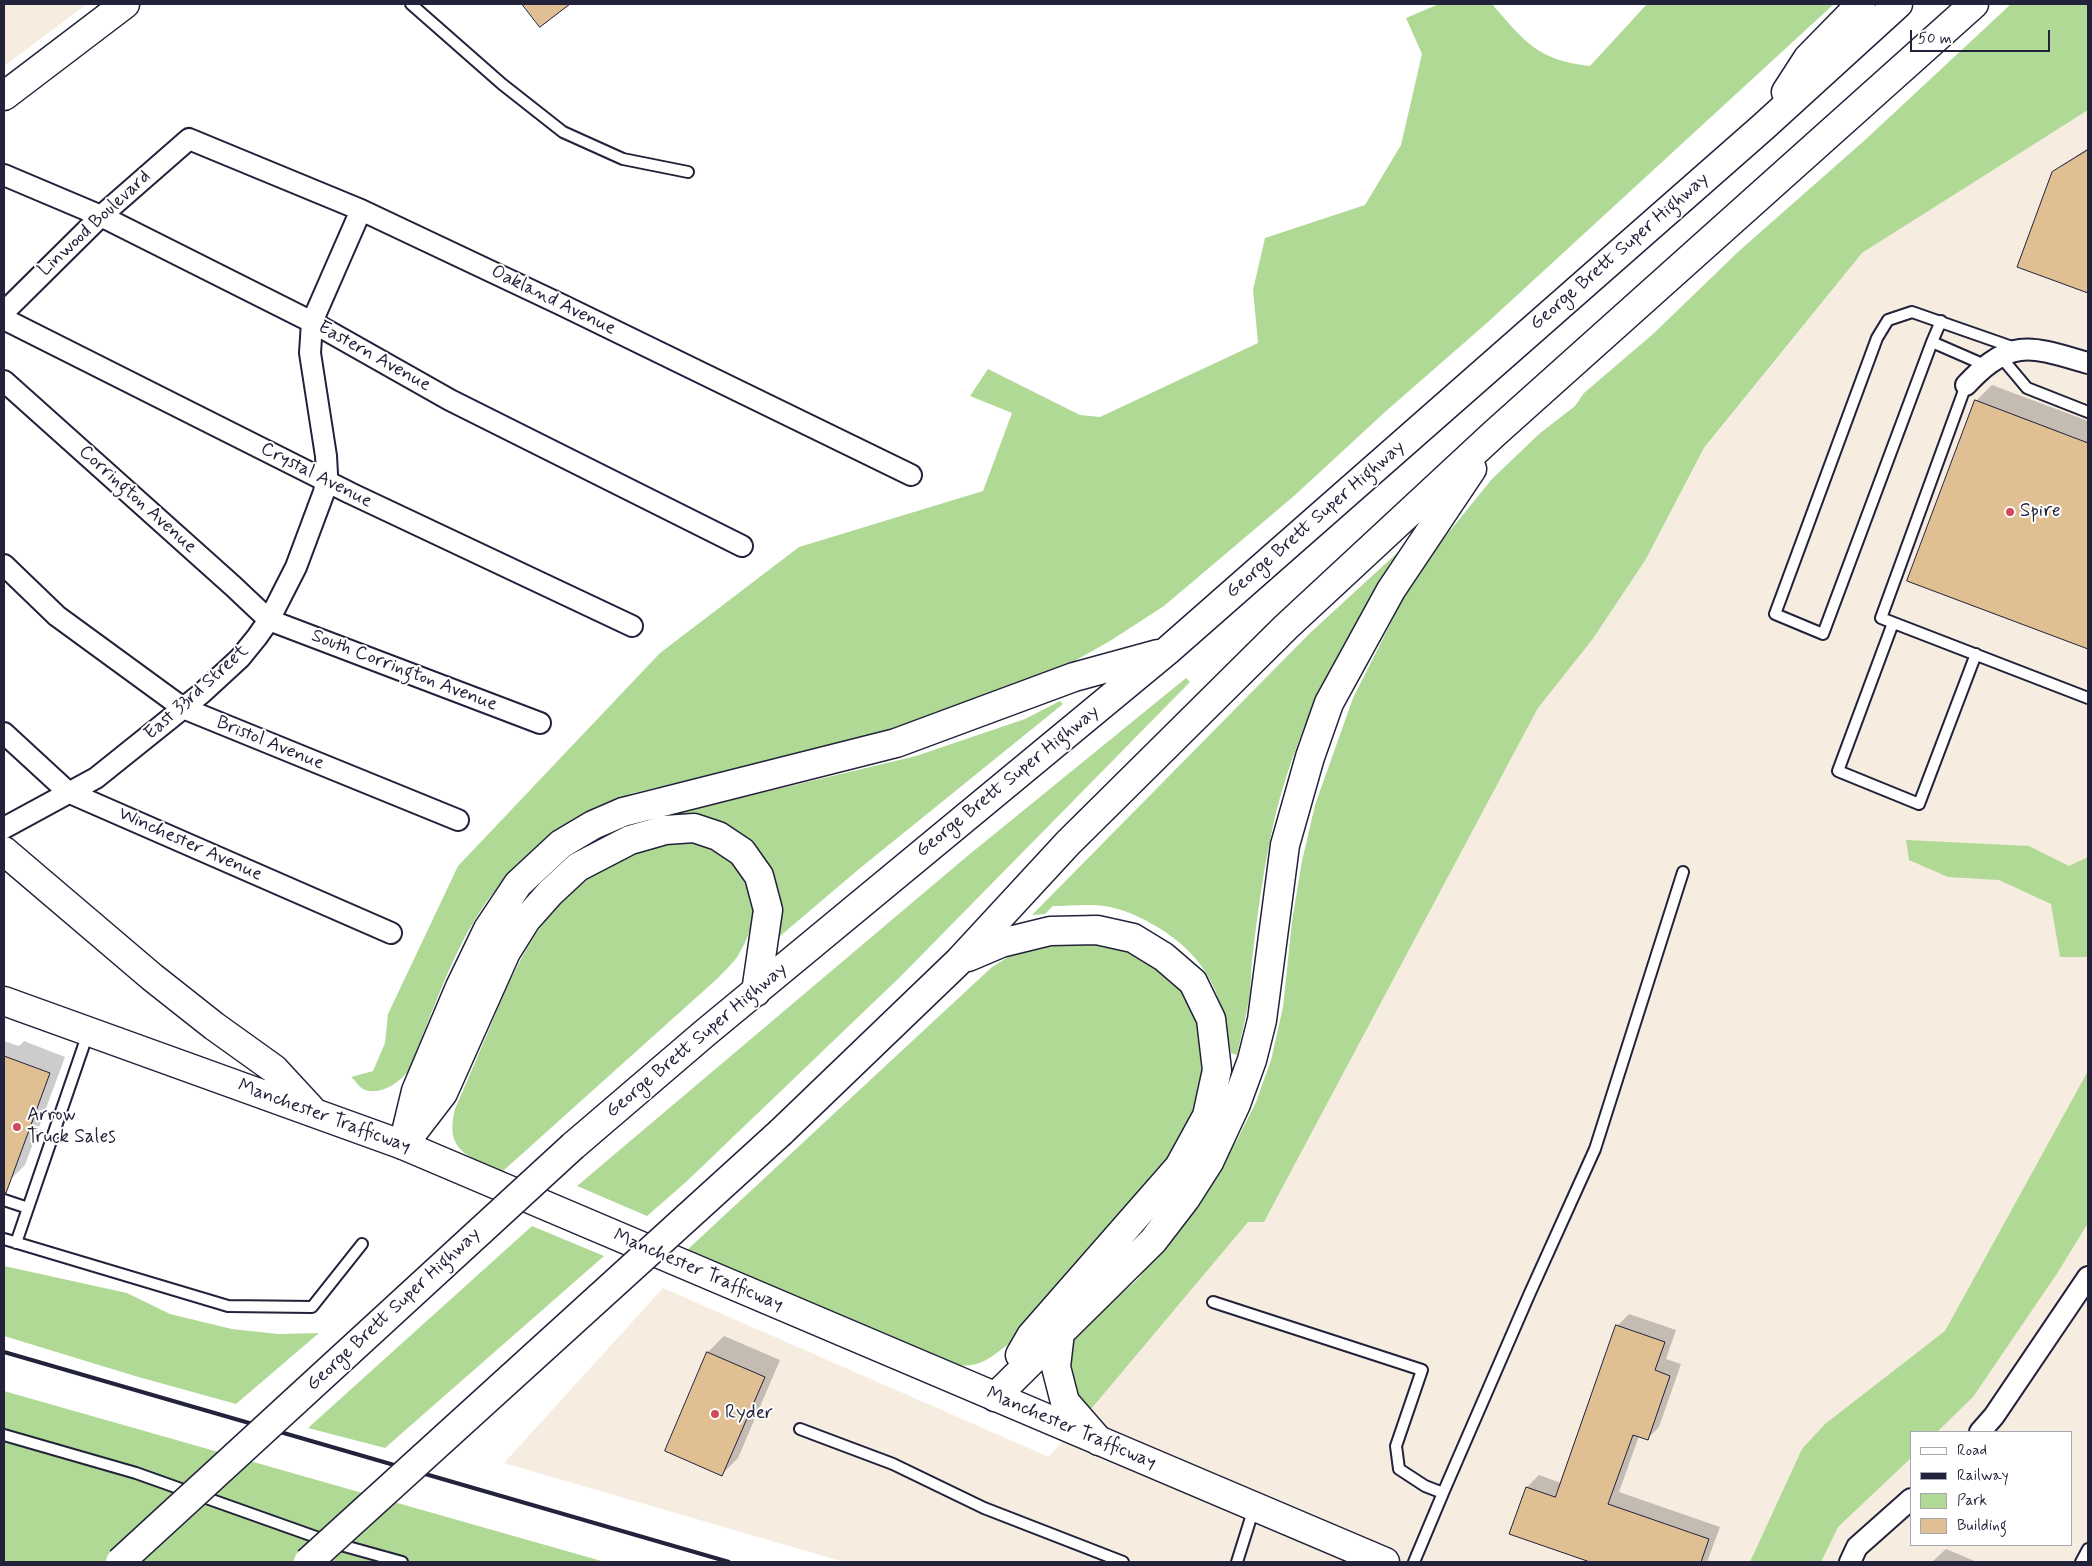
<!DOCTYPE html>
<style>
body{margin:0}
#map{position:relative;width:2092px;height:1566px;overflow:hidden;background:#fff;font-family:Mynerve,sans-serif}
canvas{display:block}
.frame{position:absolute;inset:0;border:5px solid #22223b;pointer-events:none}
.legend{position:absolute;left:1910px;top:1431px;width:162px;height:115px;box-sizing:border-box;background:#fff;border:1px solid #a7a7b1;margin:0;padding:6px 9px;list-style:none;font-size:15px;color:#22223b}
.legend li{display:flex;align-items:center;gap:10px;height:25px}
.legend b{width:25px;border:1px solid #a7a7b1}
.scale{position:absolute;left:1910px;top:30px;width:140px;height:22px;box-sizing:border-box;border:2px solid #22223b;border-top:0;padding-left:6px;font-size:15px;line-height:18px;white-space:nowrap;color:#22223b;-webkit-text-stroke:4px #fff;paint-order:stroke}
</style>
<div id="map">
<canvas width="2092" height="1566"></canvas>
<div class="frame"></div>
<ul class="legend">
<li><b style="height:6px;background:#fff"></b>Road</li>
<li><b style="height:6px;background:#22223b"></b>Railway</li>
<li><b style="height:14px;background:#b0d996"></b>Park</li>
<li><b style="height:14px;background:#e0c093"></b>Building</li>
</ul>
<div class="scale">50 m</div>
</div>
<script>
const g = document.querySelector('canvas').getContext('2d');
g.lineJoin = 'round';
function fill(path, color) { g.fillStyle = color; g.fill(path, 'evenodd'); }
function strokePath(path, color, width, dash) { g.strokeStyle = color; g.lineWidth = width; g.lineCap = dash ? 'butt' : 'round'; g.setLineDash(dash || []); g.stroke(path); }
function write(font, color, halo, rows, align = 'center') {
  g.font = font + ' Mynerve,sans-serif'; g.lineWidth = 4; g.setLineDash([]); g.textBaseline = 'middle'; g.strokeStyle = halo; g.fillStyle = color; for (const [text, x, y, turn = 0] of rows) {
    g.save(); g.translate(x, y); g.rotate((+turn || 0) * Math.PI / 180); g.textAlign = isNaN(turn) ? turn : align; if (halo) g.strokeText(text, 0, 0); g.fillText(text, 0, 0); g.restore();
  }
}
const built = new Path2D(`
 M4,4H87L4,66Z
 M2088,110V1562H844L504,1463L663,1288L1049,1457L1248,1221L1264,1222L1538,708L1592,640L1646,559L1704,449L1862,253ZM1911,1432H2071V1545H1911Z`);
const green = new Path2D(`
 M1439,4H1492C1525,42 1537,60 1590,66L1647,4H1834L1488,322L1385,412L1294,496L1164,606L1110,641L1062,668L889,733L633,793C609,802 585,811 564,825C533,847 502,878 481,910C451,955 430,1019 409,1070C400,1082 380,1097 363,1089C359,1087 355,1080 351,1077L373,1071L385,1043L388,1014L458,866L660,653L799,547L983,491L1012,413L970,396L988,369L1080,415L1100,417L1258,343L1253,290L1265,238L1365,205L1401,145L1422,54L1406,18Z
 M2011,4H2088V110L1862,253L1704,448L1646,559L1592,640L1538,708L1264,1222H1248L1086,1415L1069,1388V1343L1093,1313L1121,1294L1137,1280L1173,1236L1207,1188L1237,1140L1256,1102L1271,1060L1283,1007L1292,921L1302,861L1315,805L1353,698L1409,587L1431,554L1492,479L1539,434L1575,406L1584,393L1653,334L1739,251L1865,140Z
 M1398,552L1399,556C1342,639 1294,730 1272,830C1263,873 1257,917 1252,961C1251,974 1251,986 1249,999C1246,1018 1241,1036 1237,1055L1231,1053C1222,996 1210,960 1159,928C1144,919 1129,911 1110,907C1092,903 1071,906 1053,906L1045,914L1032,915L1309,634Z
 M1186,678L1190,682L900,977L686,1182L647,1216L577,1186L965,858Z
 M1060,701L1063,704L859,869L779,937H776C779,922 783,903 778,888C764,841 721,812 673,814L916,756L1025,719Z
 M1906,840L2029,846L2069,866L2088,857V957H2060L2051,904L1999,880L1948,877L1909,860Z
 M688,842C743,854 771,902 740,952C735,962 725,970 718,978L503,1171C469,1157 444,1152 455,1109C468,1079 481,1048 494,1018C522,952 548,896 616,863C639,851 662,843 688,842Z
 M1081,937L1136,948L1181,986L1198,1019L1206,1049L1199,1115L1160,1174L1011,1342C990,1358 979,1370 951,1364L686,1251L992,967L1023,948Z
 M2088,1071V1223L2058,1272L1973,1397L1937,1432H1911V1458L1838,1527L1821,1562H1750L1802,1449L1825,1424L1945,1331Z
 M532,1226L604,1256L385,1448L308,1428Z
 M4,1266L127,1293L170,1314L232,1329L278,1334L319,1333L236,1404L135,1376L4,1336Z
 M4,1391L605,1562H4Z`);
const shadow = new Path2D(`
 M2088,148V292L2019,266L2053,173L2062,165Z
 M1992,385L2088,421L2087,647L1976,401Z
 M4,1041L19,1046L24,1041L65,1057L25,1165L9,1181L4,1179Z
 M1629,1314L1676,1330L1666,1359L1681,1364L1659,1427L1647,1439L1639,1436L1619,1492L1720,1527L1707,1562H1594L1511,1533L1527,1487L1539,1475L1561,1483L1617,1326Z
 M724,1336L780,1360L738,1458L722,1474L666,1450L708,1352Z
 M1946,1549L1977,1562H1932Z`);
const building = new Path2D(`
 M522,4H570L540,27Z
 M2088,150V293L2017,267L2052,172Z
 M1975,400L2088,443V649L1907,581Z
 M4,1056L50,1073L6,1193H4Z
 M1616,1325L1665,1342L1655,1370L1670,1376L1648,1440L1633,1435L1608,1504L1709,1539L1701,1562H1590L1509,1534L1526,1487L1555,1497Z
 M707,1352L765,1377L722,1476L665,1451Z`);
const lane = new Path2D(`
 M411,4L502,84L563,132L623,159L688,172
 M1932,342L1941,321
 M2001,357L2027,388L2088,412
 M1987,366L1932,342L1823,634L1775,614L1877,338L1888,320L1912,312L2015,348
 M1966,385L1881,618L2088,698
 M1893,623L1838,771L1919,804L1976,654
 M4,1200L28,1208
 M4,1239L228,1306L312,1307L362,1244
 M16,1243L88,1033
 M1213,1302L1422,1370L1396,1446L1399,1469L1425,1486L1443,1493L1414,1562
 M800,1429L893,1464L984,1508L1123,1562
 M4,1435L136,1473L330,1542L402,1562
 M1443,1493L1529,1295L1595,1149L1683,872
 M1237,1562L1254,1508
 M2081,1562L2088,1549`);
const street = new Path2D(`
 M4,175L101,216L312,322L450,400L742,546
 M4,312L101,216L189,139L361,210L562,305L911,475
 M4,319L350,493L632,626
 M4,381L233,586L269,620L540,723
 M1966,385C1980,370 1998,353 2020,350C2040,347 2069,358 2088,363
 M4,565L57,616L183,708L458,820
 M4,733L68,792L391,933
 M4,828L96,778L202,693L240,658L257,637L269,620L296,567L324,492L327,474L326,456L310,353L312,322L361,210
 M1980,1432L1994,1416L2088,1277
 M1850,1562L1857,1547L1911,1499`);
const secondary = new Path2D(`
 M4,851L152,977L214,1026L274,1069L311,1109
 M4,1001L403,1145L1385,1562`);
const primary = new Path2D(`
 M4,96L125,4`);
const highway = new Path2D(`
 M1786,92L1808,58L1861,4
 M968,957L1001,943L1050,931L1097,930L1133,938L1164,957L1193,982L1211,1019L1217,1070L1207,1116L1179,1167L1031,1336L1020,1355
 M781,1132L959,961L1068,843L1286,627L1495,433L1974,4
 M410,1136L443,1093L506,952L526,920L550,893L578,867L630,840L665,830L694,828L718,836L742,852L759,876L768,910L756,992
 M403,1145L416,1091L460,987L488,929L518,884L561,844L593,825L623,812L896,743L1074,677L1158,654
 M573,1146L705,1033L1167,651L1763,127L1898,4
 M1060,1332L1056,1367L1065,1402L1099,1441
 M995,1397L1153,1241L1186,1198L1209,1162L1236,1104L1252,1060L1262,1020L1285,845L1310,757L1329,703L1391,590L1472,469`);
const rail = new Path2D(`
 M4,1352L729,1562`);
const highwayBridge = new Path2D(`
 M120,1562L573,1146
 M308,1562L781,1132`);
const markers = [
 [2010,512,5,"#d1495b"],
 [17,1127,5,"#d1495b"],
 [715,1414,5,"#d1495b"]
];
const streetNames = [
 ["Linwood Boulevard",95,224,-43],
 ["George Brett Super Highway",1620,252,-41],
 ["Oakland Avenue",553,301,26],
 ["Eastern Avenue",374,357,29],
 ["Crystal Avenue",316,476,27],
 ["Corrington Avenue",137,500,42],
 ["George Brett Super Highway",1316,520,-41],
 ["South Corrington Avenue",404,671,21],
 ["East 33rd Street",197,693,-42],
 ["Bristol Avenue",270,744,22],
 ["George Brett Super Highway",1008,782,-39],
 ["Winchester Avenue",190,845,24],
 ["George Brett Super Highway",697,1041,-40],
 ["Manchester Trafficway",324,1117,20],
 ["Manchester Trafficway",698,1271,23],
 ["George Brett Super Highway",394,1310,-43],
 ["Manchester Trafficway",1071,1429,23]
];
const poiNames = [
 ["Spire",2020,512],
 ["Arrow",27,1116],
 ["Truck Sales",27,1138],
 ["Ryder",725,1414]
];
fill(built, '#f6ecdf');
fill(green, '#b0d996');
fill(shadow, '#0003');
fill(building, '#e0c093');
strokePath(building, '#22223b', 1);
strokePath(lane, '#22223b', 14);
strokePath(street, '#22223b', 24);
strokePath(secondary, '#22223b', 31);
strokePath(primary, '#22223b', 31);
strokePath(highway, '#22223b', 31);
strokePath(lane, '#fff', 10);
strokePath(street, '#fff', 20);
strokePath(secondary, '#fff', 28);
strokePath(primary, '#fff', 28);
strokePath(highway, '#fff', 28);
strokePath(rail, '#22223b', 4);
strokePath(highwayBridge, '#22223b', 31, []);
strokePath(highwayBridge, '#fff', 28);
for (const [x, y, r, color] of markers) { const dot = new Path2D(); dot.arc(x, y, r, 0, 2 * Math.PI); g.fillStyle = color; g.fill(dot); strokePath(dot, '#fff', 2); }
write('19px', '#22223b', '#fff', streetNames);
write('19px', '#22223b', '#fff', poiNames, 'left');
</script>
